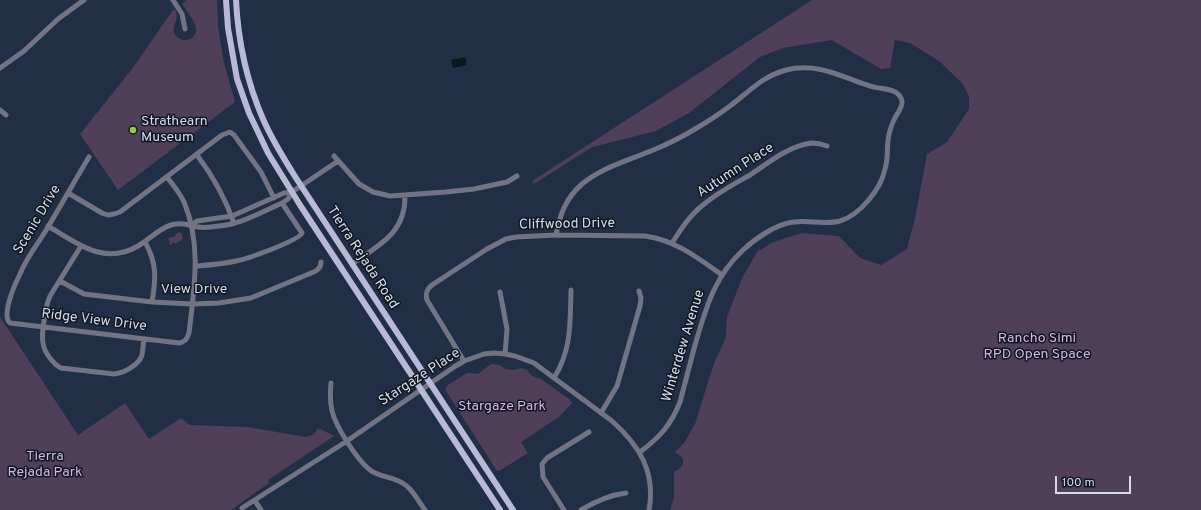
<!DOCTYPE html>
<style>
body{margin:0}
#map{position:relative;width:1201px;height:510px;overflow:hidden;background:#202f45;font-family:Overpass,sans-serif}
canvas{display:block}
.scale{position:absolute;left:1055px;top:476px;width:76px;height:18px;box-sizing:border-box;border:2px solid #d2dceb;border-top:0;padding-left:5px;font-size:12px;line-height:14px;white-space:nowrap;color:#d2dceb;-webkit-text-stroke:3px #101721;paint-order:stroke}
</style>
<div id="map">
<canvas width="1201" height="510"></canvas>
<div class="scale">100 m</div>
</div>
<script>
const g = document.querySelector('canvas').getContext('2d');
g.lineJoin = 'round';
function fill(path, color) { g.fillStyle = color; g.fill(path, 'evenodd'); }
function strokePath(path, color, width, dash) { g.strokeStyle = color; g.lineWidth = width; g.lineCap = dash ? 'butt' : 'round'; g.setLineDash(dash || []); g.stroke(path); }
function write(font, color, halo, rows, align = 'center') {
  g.font = font + ' Overpass,sans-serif'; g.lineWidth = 3; g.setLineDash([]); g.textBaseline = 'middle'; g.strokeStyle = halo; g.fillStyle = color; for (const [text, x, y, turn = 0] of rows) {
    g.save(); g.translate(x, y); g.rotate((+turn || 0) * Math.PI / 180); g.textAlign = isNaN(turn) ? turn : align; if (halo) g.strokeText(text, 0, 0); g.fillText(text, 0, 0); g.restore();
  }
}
const green = new Path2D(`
 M187,0H217L218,27L224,63L235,102L118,190L80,134L132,69L173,10H175C181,20 169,27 176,36C183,44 197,39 196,29C196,23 186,10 182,4Z
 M812,0H1201V510H670L674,498V472C685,467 687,458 675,452L684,443L695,424L714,363L726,337L727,317L742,278L757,252L773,242L802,233L839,236L860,258L881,265L907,249L915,218L927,154L947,142L969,109V96L962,83L939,61L910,43L895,40L890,68L881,69L832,40L783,48L760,57L689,113L656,131L592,147L534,184L532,181Z
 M179,232L182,234L183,239L175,244L173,242L171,245L169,244L170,242L168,238L173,237Z
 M0,317L78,435L125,403L149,439L181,418L190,425L248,427L305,437C312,436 315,434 318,428L334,436L268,480L269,483L231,510H0Z
 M491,364L499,365L506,369L513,370L521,368L527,370L532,376L541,379L569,399L572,403L559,417L521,442L528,453L499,471H497L446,391V388L448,385L467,373L478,374Z`);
const water = new Path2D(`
 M465,57L466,60V65L453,68L451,60Z`);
const minor = new Path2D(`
 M173,0L182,14L185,29
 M0,68L24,51L58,19L84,0
 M0,110L6,115
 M197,155C213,176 225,198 234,223
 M334,156L359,184L373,192L390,196L446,192L474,189L507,182L517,176
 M89,157C74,182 60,207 45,232C36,246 26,259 20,274C15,284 1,315 10,323L179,343C185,342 187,339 189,333C194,289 202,245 184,202C180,193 173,185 167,177
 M68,193L102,213L108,215L114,214L120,212L222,135L230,132L234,135L261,172L274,198
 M192,225L197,221L232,216L284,193L292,192L338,161
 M48,226C76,243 104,266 138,246C149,240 158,229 171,225C182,222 187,225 198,227C204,228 213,227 219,226C241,224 262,212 282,203L288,199L292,192
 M556,235C560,214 566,198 582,184C604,166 633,159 658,148C680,139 710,121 730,106C749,92 761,77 786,70C818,62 841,77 870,86C881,90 899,87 902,101C903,108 896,114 894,120C891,126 889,133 888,140C887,150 888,160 885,169C881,189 860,215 840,221C825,225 809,220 794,222C776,224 756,238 743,250C714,277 706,308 695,345C690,364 685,383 680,402C671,425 660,437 640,452
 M145,242C157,263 156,278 152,302
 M672,243C681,229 690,215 703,205C717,193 734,184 750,175C768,163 790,145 812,143C818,143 822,144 827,146
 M81,246L50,296C46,304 41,334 43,343C44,352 53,364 61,368L114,374C124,373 139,365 142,355C143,350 143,344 144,339
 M352,264C379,245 406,233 405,195
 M196,266C209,265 223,264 236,261C247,259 298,241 302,233L282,203
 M60,281L84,294L152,302L192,304L219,303L251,298L292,281L316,271L320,267L321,262
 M500,292L507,329L505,354
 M464,361L427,300C425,293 427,289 432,285L487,249L506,239L516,237L556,235L645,236C675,240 698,258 722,275
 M554,378C572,349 570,322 571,290
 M331,383C330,393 330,402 332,411C336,427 357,460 370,470C378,476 387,476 396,480C411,485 416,498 425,510
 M601,413L617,386L640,306L641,298L639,291
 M255,501L261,510
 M242,508L347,441L454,367L464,361L484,354L494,353L505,354L515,356L534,363L612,421C639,445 656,472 649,510
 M564,510L543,477L542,464L547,458L589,432
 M581,510C596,501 609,495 626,493`);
const major = new Path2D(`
 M226,0L228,28L237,79L249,113L268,153L300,205L500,510
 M236,0C238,40 247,82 263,119C272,140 284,159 296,178L513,510`);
const markers = [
 [133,130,4,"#90cd41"]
];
const poiNames = [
 ["Strathearn",141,122],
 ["Museum",141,138]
];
const streetNames = [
 ["Autumn Place",736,171,-33],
 ["Scenic Drive",38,220,-59],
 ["Cliffwood Drive",567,225,-1],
 ["Tierra Rejada Road",362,258,57],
 ["View Drive",194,290],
 ["Ridge View Drive",94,321,7],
 ["Winterdew Avenue",684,346,-73],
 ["Stargaze Place",420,378,-33]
];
const parkNames = [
 ["Rancho Simi",1037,339],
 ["RPD Open Space",1037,355],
 ["Stargaze Park",502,407],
 ["Tierra",45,457],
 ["Rejada Park",45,473]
];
fill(green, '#4f3f59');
fill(water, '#031a1e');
strokePath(minor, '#737483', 5);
strokePath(major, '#b8b8d7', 6);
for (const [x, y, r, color] of markers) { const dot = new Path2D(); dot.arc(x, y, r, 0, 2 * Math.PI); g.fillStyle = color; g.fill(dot); strokePath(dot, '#101721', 1.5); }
write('14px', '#d2dceb', '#101721', poiNames, 'left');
write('14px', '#d2dceb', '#101721', streetNames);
write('14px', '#d5b6eb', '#101721', parkNames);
</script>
